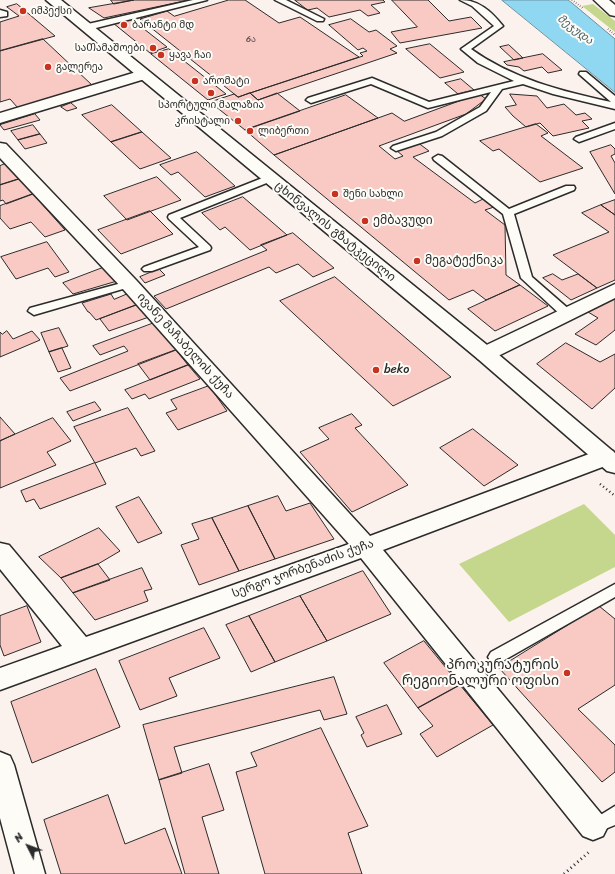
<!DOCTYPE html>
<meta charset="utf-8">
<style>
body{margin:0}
#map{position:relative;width:615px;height:874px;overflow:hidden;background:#fcf2ed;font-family:Sriracha,sans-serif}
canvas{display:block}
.north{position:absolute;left:8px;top:826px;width:40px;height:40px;-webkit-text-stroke:3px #fdfcf7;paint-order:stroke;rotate:312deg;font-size:11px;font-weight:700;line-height:16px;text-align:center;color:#2b2b2b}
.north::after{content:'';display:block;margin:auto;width:14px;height:18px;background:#2b2b2b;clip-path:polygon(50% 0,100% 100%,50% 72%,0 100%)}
</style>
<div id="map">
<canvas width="615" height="874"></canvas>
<div class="north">N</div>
</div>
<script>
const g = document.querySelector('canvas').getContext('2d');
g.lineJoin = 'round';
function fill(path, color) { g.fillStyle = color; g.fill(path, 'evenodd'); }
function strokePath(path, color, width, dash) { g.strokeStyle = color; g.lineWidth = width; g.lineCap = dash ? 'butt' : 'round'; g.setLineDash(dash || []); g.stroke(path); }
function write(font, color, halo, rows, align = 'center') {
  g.font = font + ' Sriracha,"Noto Sans Georgian",sans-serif'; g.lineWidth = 4; g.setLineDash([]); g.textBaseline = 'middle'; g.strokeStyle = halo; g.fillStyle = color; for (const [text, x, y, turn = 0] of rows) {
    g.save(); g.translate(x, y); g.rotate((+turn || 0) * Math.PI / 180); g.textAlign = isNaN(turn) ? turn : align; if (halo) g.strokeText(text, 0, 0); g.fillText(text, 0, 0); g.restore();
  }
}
const green = new Path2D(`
 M593,4L615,21V32L582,6Z
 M584,504L615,535V567L509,622L459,564Z`);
const water = new Path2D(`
 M502,0H568L572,3L615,39V92Z`);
const building = new Path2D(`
 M111,0H134L114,4Z
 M134,0H189L104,18L89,8Z
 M229,0H245L279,23L300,17L359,57L238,97L140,19L167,11L174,16Z
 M295,0H383L385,2L371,5L380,13L368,16L360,10L329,17L317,8L308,10Z
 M392,0H428L449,21L471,17L482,28L400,43L391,32L417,27Z
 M17,4L55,36L0,51V22L19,16L7,7Z
 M130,18L167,47L150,53L113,23Z
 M351,19L369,32L376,30L397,46L390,49L397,53L258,100L250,93L363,56L360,53L367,51L363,48L358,50L329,25Z
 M43,39L92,85L18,108L10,99L0,102V51Z
 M430,44L464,72L440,78L406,49Z
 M509,45L523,58L514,60L500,47Z
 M169,49L226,94L208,100L151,54Z
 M543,54L562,70L548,73L542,67L524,71L519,67L507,65L504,62Z
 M461,79L474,90L458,94L445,83Z
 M250,93L258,100L277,93L300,111L245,130L210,102L234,94L238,97Z
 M479,94L486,99L466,114L379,146L395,159L403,156L396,150L417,142L429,151L413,157L475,203L483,199L494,207L485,210L505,225L506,275L520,285L486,300L473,290L449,300L274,155L392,113L404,121Z
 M510,94L537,96L547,108L564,104L576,115L585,113L592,119L582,121L589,128L553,136L540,123L526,127L513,116L505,107L516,105Z
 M346,95L378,118L274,155L245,130Z
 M71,103L77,108L67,111L61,107Z
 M112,105L142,132L111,142L82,115Z
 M35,114L40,120L4,130L0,125Z
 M536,124L548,133L541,136L583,168L540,182L499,149L493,151L480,141Z
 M33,125L40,134L18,140L11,131Z
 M142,132L171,158L140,169L111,142Z
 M40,134L47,143L25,149L18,140Z
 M611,145L615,149V154L611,156L615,163V194L590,152Z
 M197,152L235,186L205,197L178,172L171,175L160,165Z
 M5,164L19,179L0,185V166Z
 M157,177L181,200L127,220L104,196Z
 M19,179L33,194L6,204L3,200L0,201V185Z
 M33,194L65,230L45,237L31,222L10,229L0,218V206Z
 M243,197L287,235L250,250L225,227L220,230L202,213Z
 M615,200V215L601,205Z
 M601,205L615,215V280L597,288L553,255L609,232L582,213Z
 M150,211L173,234L121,254L98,230Z
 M293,233L334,268L313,277L298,264L276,273L269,267L166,309L154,296L267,250L261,245Z
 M47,242L69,272L55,277L48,268L16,279L1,257Z
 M105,267L117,281L73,294L63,283Z
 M159,269L165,275L145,283L140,277Z
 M553,274L562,280L578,274L597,288L571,300L543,278Z
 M335,277L451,377L393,406L280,301Z
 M520,285L548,306L495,331L468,309Z
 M130,293L139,304L96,320L89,312H88L82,303L111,294L114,299Z
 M615,299V330L596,345L575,334L598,318L588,312Z
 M139,304L149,317L109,331L100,319Z
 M154,323L176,350L70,391L60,378L128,351L124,346L100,355L93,346Z
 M59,328L68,346L49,352L41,333Z
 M7,331L13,339L32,331L40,340L0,357V332L2,334Z
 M566,343L600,362L615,354V388L592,409L537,364Z
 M62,348L71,368L58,372L49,352Z
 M176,350L188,365L150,380L138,364Z
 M188,365L200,379L149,399L145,394L132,399L125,390Z
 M209,386L227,411L178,430L166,413L177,409L171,400Z
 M95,402L101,410L73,421L67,412Z
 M128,408L155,451L141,456L136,448L95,463L74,427Z
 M352,414L362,425L355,428L408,485L352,512L300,452L329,439L319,428Z
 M0,417L15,434L0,441Z
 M53,418L71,441L47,452L56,465L0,488V441Z
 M473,429L518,465L484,486L440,448Z
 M95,463L106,484L40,509L34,499L26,502L21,491Z
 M278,496L286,511L310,503L334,539L275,559L248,506Z
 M139,497L162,533L138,543L116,507Z
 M248,506L275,559L239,571L212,518Z
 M212,518L239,571L199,585L181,545L199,539L192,524Z
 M99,528L120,551L98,564L61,578L39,557Z
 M98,564L110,580L73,593L61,578Z
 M142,568L152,589L144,591L148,601L95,620L73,593Z
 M363,571L391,614L327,641L300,596Z
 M300,596L327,641L275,662L249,616Z
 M27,606L41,642L4,656L0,645V616Z
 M599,606L615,619V685L578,709L615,745V772L602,782L499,668Z
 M249,616L275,662L251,672L226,625Z
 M204,628L220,658L169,678L177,696L140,710L119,661Z
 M424,641L460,685L418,708L384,663Z
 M96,669L120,727L32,763L11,702Z
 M334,677L347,714L324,720L320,710L174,747L182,773L159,780L143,725Z
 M460,685L493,725L437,757L420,734L433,726L418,708Z
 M387,705L402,734L367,747L361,735L364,733L356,717Z
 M321,728L368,826L348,833L362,874H265L236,772L257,766L251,753Z
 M209,764L224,810L202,817L219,874H185L159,780Z
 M108,795L125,844L165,828L182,874H61L44,820Z`);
const pathFar2 = new Path2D(`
 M572,0L584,9
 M608,29L615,35`);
const pathFar1 = new Path2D(`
 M600,484L615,496`);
const path = new Path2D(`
 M564,874L589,852`);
const service = new Path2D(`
 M193,0H207L88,30L84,27L88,24Z
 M275,0H286L324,19L323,21H317Z
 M460,0C479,0 491,11 503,26L471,49C513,79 561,91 611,102L579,74L580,72H586L615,96V109L553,94L523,84L502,89L486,111L442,136L396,151L391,148L393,146L436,132L480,107L491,92L428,108L371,84L311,103L306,100L308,98L372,78L429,102L514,81L478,63L461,49L494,26L472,6Z
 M0,10L7,12V16L0,17Z
 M615,123V129L579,142L574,139L576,137Z
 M438,155L442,156L509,209L566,186H574L575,188L574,190L514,214L532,277L571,311L573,314L571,317H563L521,278L503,214L434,160L433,158Z
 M270,175L274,176L275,178L274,180L180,218L210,246L211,248L210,250L152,271H144L142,269L144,267L199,247L169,219L168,217L169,215Z
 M129,281L133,282L135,284L133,286L34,315L28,311L30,308Z
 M615,584V597L501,662L496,663L491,662L488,657L491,652Z
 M615,806V825L593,834L587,832L584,826L587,820L602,814Z`);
const minor = new Path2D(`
 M143,70L148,72L151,75L148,78L0,123V113Z
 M0,143L6,144L136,280L370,536L597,451L605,449L613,451L615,455L613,463L383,550L603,816L608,826L603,836L593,840L583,836L361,558L0,690V668L62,646L0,569V543L9,545L86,637L349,544L122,288L0,158Z
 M615,284V298L492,359L485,361L478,359L475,354L478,349Z
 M0,752L10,756L14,765L45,874H15L0,818Z`);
const tertiary = new Path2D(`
 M594,0H609L615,5V16L610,15Z`);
const secondary = new Path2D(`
 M46,0H61L492,349L615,453V473L607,471L478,359Z`);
const markers = [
 [23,11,4,"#c8321e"],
 [124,25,4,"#c8321e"],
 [153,48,4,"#c8321e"],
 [161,55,4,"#c8321e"],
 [48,67,4,"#c8321e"],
 [195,81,4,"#c8321e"],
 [211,93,4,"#c8321e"],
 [238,121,4,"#c8321e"],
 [250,131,4,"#c8321e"],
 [335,194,4,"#c8321e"],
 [365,221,4,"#c8321e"],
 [417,261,4,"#c8321e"],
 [376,370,4,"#c8321e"],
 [567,673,4,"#c8321e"]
];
const farNumbernames = [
 ["6ა",251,40]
];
const farPoinames = [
 ["იმპექსი",31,11],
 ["ბარანტი მდ",132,25],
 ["საᲗამაᲨოები",145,48,"right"],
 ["ყავა ჩაი",169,55],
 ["გალერეა",56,67],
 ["არომატი",203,81],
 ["სპორტული მალაზია",211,105,"center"],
 ["კრისტალი",230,121,"right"],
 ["ლიბერთი",258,131],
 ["შენი სახლი",343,194]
];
const farWaternames = [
 ["მეჯუდა",575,30,37]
];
const poiNames = [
 ["ემბავუდი",373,221],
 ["მეგატექნიკა",425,261],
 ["beko",384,370]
];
const streetNames = [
 ["ცხინვალის გზატკეცილი",335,232,39],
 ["ივანე მაჩაბელის ქუჩა",185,346,48],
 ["სერგო ჯორბენაძის ქუჩა",303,569,-20]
];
const nearPoinames = [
 ["პროკურატურის",559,665],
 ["რეგიონალური ოფისი",559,681]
];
fill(green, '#c5d78c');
fill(water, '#90d7f1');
strokePath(water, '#6892a2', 1);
fill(building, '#f9c9c3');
strokePath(building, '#2b2b2b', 1);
strokePath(service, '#2b2b2b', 3);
strokePath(minor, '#2b2b2b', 3);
strokePath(tertiary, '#2b2b2b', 3);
strokePath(secondary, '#2b2b2b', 3);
strokePath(pathFar2, '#2b2b2b', 2, [0.5, 2]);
strokePath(pathFar1, '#2b2b2b', 2.5, [1, 3]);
strokePath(path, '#2b2b2b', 3, [1, 3.5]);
fill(service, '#fdfcf7');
fill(minor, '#fdfcf7');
fill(tertiary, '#fdfcf7');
fill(secondary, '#fdfcf7');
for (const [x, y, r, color] of markers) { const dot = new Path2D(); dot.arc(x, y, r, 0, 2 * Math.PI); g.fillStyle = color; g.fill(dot); strokePath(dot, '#fdfcf7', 1.5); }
write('9px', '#5e5251', null, farNumbernames);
write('10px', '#2b2b2b', '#fdfcf7', farPoinames, 'left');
write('italic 11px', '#495f66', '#fdfcf7', farWaternames);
write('12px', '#2b2b2b', '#fdfcf7', poiNames, 'left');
write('12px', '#2b2b2b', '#fdfcf7', streetNames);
write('14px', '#2b2b2b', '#fdfcf7', nearPoinames, 'right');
</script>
